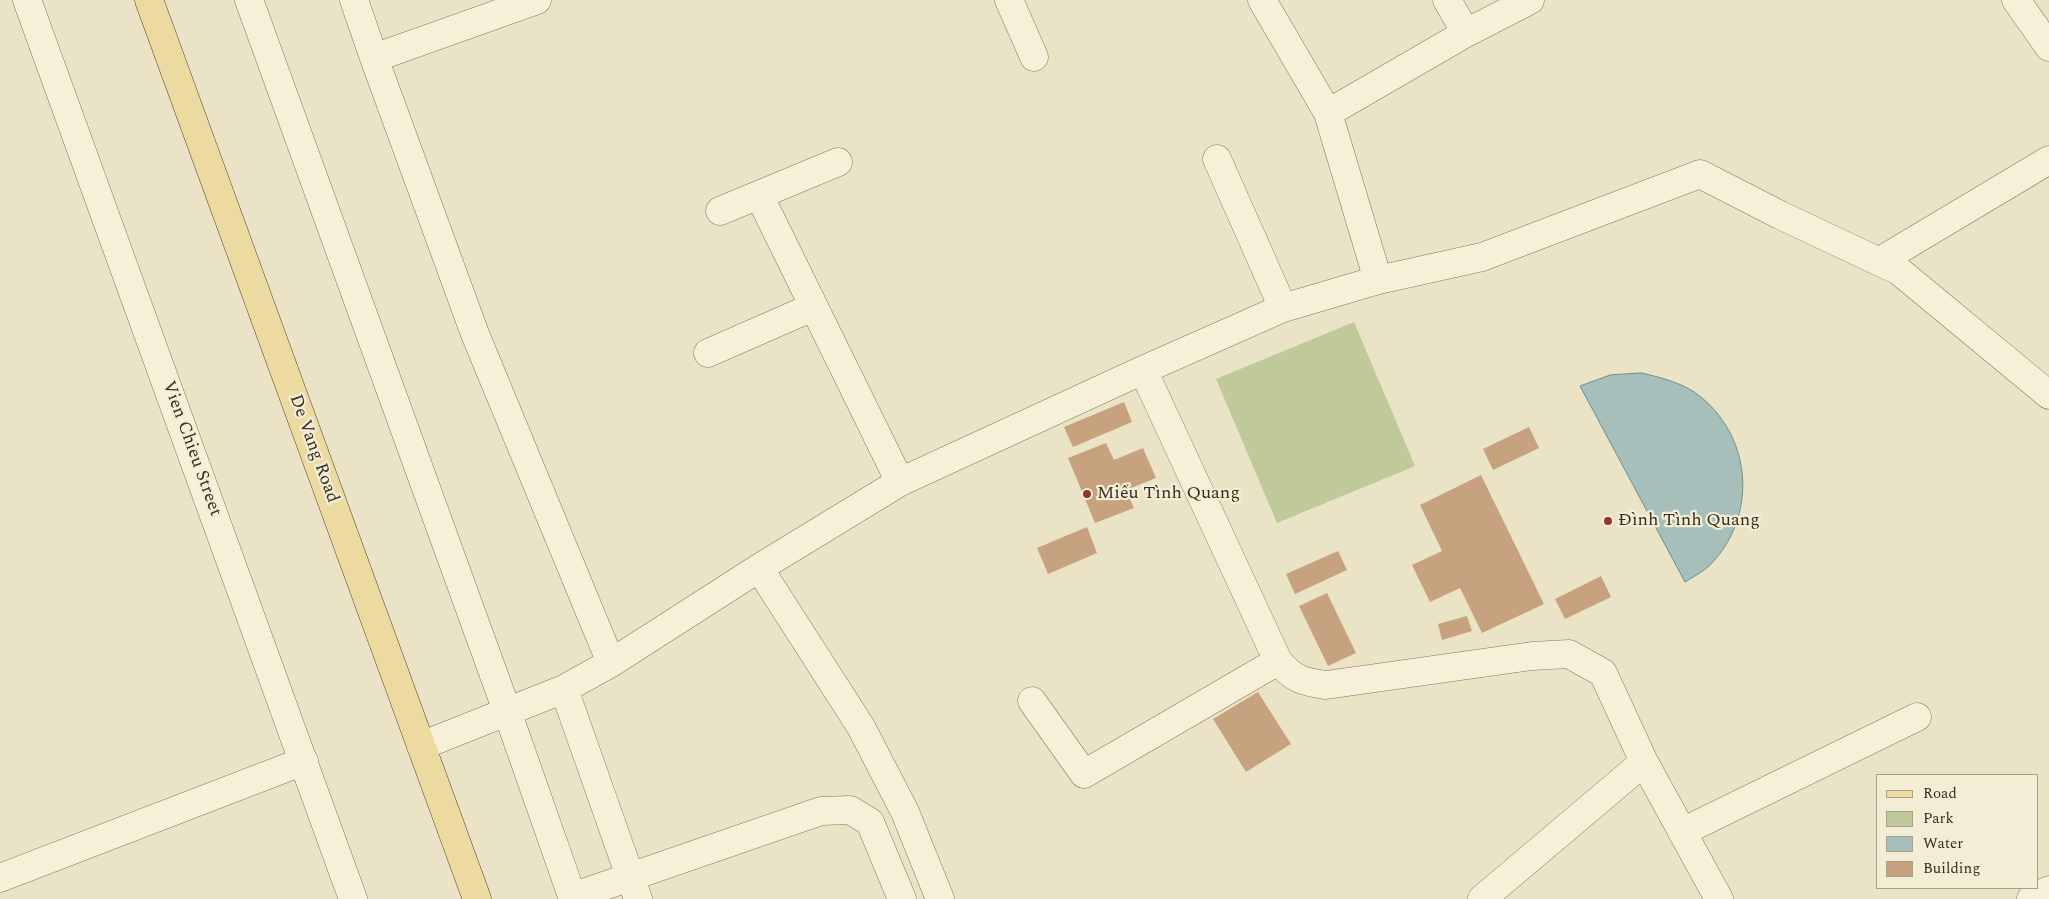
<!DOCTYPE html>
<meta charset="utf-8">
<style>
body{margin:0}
#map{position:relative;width:2049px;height:899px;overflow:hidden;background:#ebe3c6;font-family:Spectral,serif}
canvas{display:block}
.legend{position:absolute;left:1876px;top:774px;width:162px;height:115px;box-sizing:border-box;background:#f3edd5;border:1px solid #a8a08d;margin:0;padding:6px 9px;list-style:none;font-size:15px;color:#372c20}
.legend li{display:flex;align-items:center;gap:10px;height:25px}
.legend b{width:25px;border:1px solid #a8a08d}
</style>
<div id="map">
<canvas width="2049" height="899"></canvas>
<ul class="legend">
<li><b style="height:6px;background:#ecdaa0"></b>Road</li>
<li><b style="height:14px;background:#c0c99a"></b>Park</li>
<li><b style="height:14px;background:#a7bfba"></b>Water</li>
<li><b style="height:14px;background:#c7a27e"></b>Building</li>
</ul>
</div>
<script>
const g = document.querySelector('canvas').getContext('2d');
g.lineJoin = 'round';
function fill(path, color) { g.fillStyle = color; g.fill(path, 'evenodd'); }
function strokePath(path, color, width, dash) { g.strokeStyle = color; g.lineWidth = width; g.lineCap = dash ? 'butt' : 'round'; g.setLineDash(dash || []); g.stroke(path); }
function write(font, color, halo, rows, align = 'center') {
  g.font = font + ' Spectral,serif'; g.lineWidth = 4.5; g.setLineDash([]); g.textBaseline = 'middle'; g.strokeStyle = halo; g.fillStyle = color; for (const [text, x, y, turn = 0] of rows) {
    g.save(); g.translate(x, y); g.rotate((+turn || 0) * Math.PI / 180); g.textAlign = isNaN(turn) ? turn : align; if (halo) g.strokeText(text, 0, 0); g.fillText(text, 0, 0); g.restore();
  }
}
const green = new Path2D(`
 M1354,322L1415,466L1277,523L1216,379Z`);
const water = new Path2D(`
 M1642,373C1662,378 1684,383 1701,397C1753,440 1757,517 1710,565C1703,572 1693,577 1685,582L1580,386L1610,375Z`);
const building = new Path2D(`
 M1124,402L1132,422L1073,447L1064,427Z
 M1529,427L1539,448L1493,470L1483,449Z
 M1106,443L1114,460L1143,448L1156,478L1126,490L1134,508L1095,523L1068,458Z
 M1481,475L1544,604L1482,633L1460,588L1430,602L1412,565L1442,551L1420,505Z
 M1087,527L1097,553L1048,574L1037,548Z
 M1338,551L1347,570L1295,594L1286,574Z
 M1601,576L1611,597L1565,619L1555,599Z
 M1327,593L1356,653L1328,666L1299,606Z
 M1467,616L1472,631L1442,640L1438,624Z
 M1258,692L1291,744L1246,772L1213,719Z`);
const minor = new Path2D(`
 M27,0L353,899
 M249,0L507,711L573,899
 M354,0L374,58L475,334L611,663
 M1009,0L1034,57
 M1262,0L1328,113L1378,280
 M1447,0L1466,33
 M2016,0L2049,47
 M374,58L537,0
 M1328,113L1466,33L1530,0
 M1217,159L1283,308
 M759,195L900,482
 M720,211L838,162
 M1880,261L2049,160
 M708,353L813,307
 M1143,370L1278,661C1293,679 1303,682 1326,685L1532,656L1569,654L1603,673L1644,762L1719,899
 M759,568L861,727L905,812L940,899
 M564,689L638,899
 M1032,701L1084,774L1278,661
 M421,746L564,689L611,663L759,568L900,482L1143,370L1283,308L1378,280L1482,257L1700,174L1780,215L1899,271L2049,395
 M1682,832L1917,717
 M0,878L304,761
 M572,897L821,811L850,810L870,822L902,899
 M1482,899L1644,762
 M2031,899L2049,890`);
const major = new Path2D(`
 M149,0L477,899`);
const markers = [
 [1087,494,5,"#913731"],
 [1608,521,5,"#913731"]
];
const streetNames = [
 ["Vien Chieu Street",191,449,70],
 ["De Vang Road",313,449,70]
];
const poiNames = [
 ["Miếu Tình Quang",1097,494],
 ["Đình Tình Quang",1618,521]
];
fill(green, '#c0c99a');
fill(water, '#a7bfba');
strokePath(water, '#6e8d88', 1);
fill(building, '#c7a27e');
strokePath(minor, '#86755d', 29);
strokePath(major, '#544431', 29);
strokePath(minor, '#f7f0d9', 28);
strokePath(major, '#ecdaa0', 28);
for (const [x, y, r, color] of markers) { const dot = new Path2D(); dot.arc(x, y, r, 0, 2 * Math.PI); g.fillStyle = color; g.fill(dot); strokePath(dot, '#f3edd5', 2); }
write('18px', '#372c20', '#f3edd5', streetNames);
write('18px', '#372c20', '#f3edd5', poiNames, 'left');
</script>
